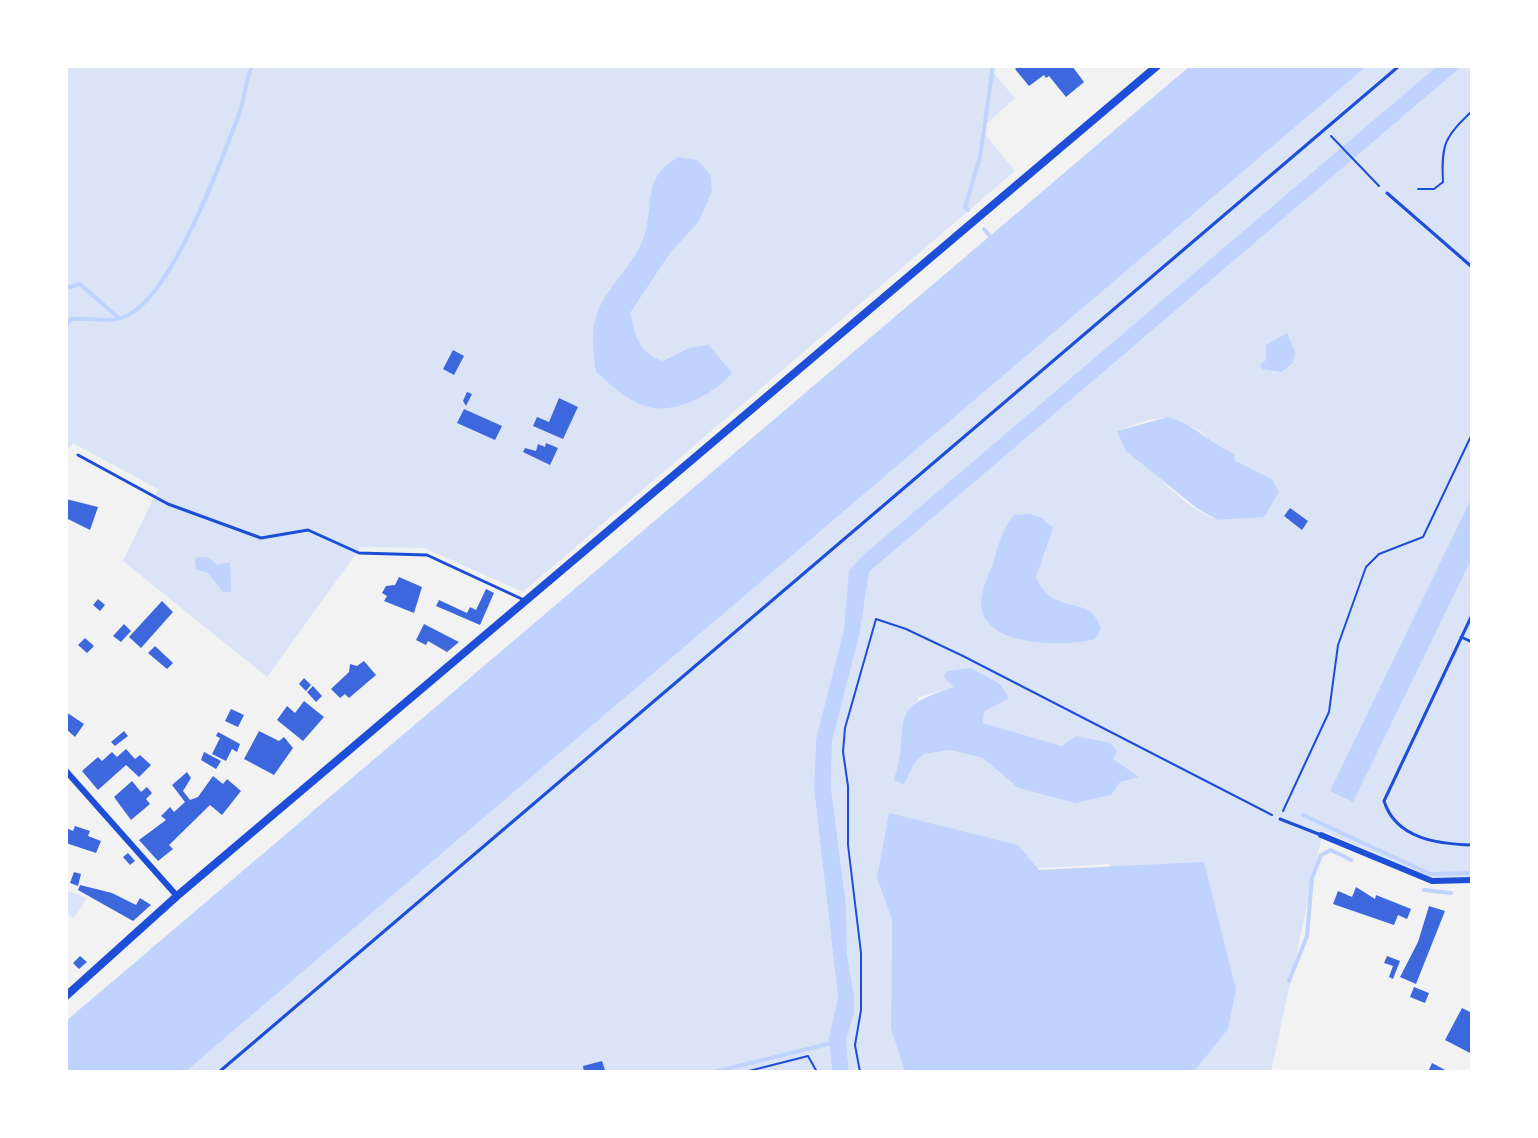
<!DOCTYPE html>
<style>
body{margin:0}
#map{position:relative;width:1538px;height:1138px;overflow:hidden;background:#f2f2f2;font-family:"Playfair Display",serif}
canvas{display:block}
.frame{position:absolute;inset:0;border:68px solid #fff;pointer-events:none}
</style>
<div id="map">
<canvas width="1538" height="1138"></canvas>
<div class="frame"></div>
</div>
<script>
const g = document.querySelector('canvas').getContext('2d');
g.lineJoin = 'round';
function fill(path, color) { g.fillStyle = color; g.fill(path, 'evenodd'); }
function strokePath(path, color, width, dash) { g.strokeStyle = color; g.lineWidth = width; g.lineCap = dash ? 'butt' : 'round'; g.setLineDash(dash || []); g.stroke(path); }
const green = new Path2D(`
 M66,66H994L991,70L1015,98L981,129L1015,171L523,592L424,548L361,547L267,677L123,561L158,489L73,443L66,451Z
 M1367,66H1437L856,563L844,629L816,739L814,789L838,997L829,1038L832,1072H185Z
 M1462,66H1472V877L1431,878L1323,831L1271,1072H1194L1228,1029L1109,864L877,878L892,920L891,1029L905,1072H849L846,1040L854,1013V996L847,954L846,905L831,788L832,741L860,632L869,572ZM1168,417L1201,431L1212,444L1247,470L1272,479L1264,517C1250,517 1235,520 1221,519C1188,517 1139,455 1117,431L1147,420ZM955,687L1008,698L984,713L983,723L1062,746L1075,803L1018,788L983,758L950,750L924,754L895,780L902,741L919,697Z
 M66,890L87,898L74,918L66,913Z`);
const water = new Path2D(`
 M1190,66H1367L185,1072H66V1021Z
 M1437,66H1462L869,572L860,632L832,741L831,788L846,905L847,954L854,996V1013L846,1040L849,1072H832L829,1038L838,997L814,789L816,739L844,629L849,571L860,558Z
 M678,157L697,160L710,174L712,191L699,221L670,253L630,313C636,336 638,353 663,361L689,348L709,345L732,373C713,395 672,417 642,405C624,398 610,384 596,372C593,351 590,330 598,311C607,288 628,270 639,248C659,211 636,182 678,157Z
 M1287,333L1295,352L1293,363L1281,372L1262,369L1260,365L1266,360V345Z
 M1168,417C1195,425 1210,443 1234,454L1235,461L1272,479L1279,492L1264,517L1218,520L1198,509L1126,451L1117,431Z
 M1472,497V558L1353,802L1330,791Z
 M1029,514L1042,518L1053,528L1036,577C1053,619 1090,591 1101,629L1095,639C1066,647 979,648 981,601C982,587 990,573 994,560C999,542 1003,529 1014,515Z
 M198,557L209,558L217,565L230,562L231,592H223L208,573L196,569L195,560Z
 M971,668L1000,684L1009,698L984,712L983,723L1062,746L1076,736L1110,743L1117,751L1113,759L1139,777L1120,782L1111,795L1075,803L1018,788L983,758L950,750L924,754L915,762L904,784L894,780C913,721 881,710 954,687L944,677L947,671Z
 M889,813L1018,845L1039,870L1204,862L1236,989L1228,1029L1194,1072H905L891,1029L892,920L877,878Z`);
const stream = new Path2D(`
 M968,210L965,207L980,157L993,66
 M984,229L993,240
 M66,288L80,284L119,318
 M66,325L71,319C90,317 109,324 126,316C171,298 222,160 239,114C245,98 245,81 252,66
 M1303,815L1430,874L1472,873
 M1424,890L1451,893
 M1289,981L1307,936L1312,878L1321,855L1331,850L1351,860
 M714,1072L832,1043`);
const building = new Path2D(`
 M1019,66H1072L1084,82L1066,97L1049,76L1046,78L1044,75L1029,86L1015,69Z
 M453,350L464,356L454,375L443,369Z
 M467,392L472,394L466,406L463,401Z
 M559,398L578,407L563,439L533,426L537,417L549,422Z
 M464,409L502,426L495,440L457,423Z
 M546,443L558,448L550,465L523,452L525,448L536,451L538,444L545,447Z
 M66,499L98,507L90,530L66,518Z
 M1290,508L1308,521L1302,530L1284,516Z
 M399,577L422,587L414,613L384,601L387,596L382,593L386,586L395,585Z
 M486,589L494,593L480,625L436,606L439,600L467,613L470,607L476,610Z
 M98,599L105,605L100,611L93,605Z
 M162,601L173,612L141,648L129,637Z
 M124,624L131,631L121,642L113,636Z
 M424,624L455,640L459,642L447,652L428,641L426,645L416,640Z
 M85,638L94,646L87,653L78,645Z
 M155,646L173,663L167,669L148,653Z
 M364,661L376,675L349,698L345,694L340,698L331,689L349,672L350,664L357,666Z
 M304,678L311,685L306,691L299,684Z
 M313,686L322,696L316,702L307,692Z
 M304,701L324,717L303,741L277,720L287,706L295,713Z
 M231,709L244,715L238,727L225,721Z
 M66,712L84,724L75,737L66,729Z
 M124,731L128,736L115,746L111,742Z
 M259,731L279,741L284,737L293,748L274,775L244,759Z
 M218,732L240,744L237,752L232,749L226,761L212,754L220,738L216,736Z
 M126,749L135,759L140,755L151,765L139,777L126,765L98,790L82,771L98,757L102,761L112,752L117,757Z
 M204,752L221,761L216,769L201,760Z
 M187,772L191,778L183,791L190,800L198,797L213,776L223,784L227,779L241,791L222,815L210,805L169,845L173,849L158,861L139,840L166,820L161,816L170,807L174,812L185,802L172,785Z
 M132,781L141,792L147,787L152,793L146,799L150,804L131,820L114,797Z
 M75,826L90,831L88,836L101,841L96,853L66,843V828L73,831Z
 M128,853L135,861L130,865L123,857Z
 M74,872L81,874L78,886L70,883Z
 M80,885L112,893L136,905L140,898L151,905L133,921L78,890Z
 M1356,887L1375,899L1376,895L1411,909L1407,919L1398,915L1394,925L1333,904L1338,891L1352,897Z
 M1429,906L1445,911L1416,984L1400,977L1418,942Z
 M80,956L87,962L79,969L73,963Z
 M1387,956L1400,961L1393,979L1389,977L1393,966L1384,963Z
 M1414,987L1429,993L1425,1003L1410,997Z
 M1462,1008L1472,1013V1054L1445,1040Z
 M602,1061L605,1070L584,1072L583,1066Z
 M1432,1063L1449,1072H1428Z`);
const path = new Path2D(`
 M1331,136L1379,186
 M1418,189H1434L1443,182C1441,143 1445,137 1472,111
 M1283,811L1329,712L1338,645L1366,567L1379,554L1423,537L1472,434
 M745,1072L808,1056L817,1072
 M860,1072L855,1045L861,1010V953L848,845V786L843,752L845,728L876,619L906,629L963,656L1272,815`);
const service = new Path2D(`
 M1387,193L1472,267
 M78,455L168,504L261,538L308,530L359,553L427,555L524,600
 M1472,615L1384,801C1396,839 1438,844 1472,845
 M1461,637L1472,642
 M1280,819L1321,835
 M219,1072L1399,66`);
const minor = new Path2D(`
 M66,771L177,896
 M1321,835L1432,881L1472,880`);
const tertiary = new Path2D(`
 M66,996L177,896L1157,66`);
fill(green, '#dbe4f7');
fill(water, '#bfd3fe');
strokePath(stream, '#bfd3fe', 4);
fill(building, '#3d67dc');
strokePath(path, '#1d4ed8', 2);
strokePath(service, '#1d4ed8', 3);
strokePath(minor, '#1d4ed8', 6);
strokePath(tertiary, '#1d4ed8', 8);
</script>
